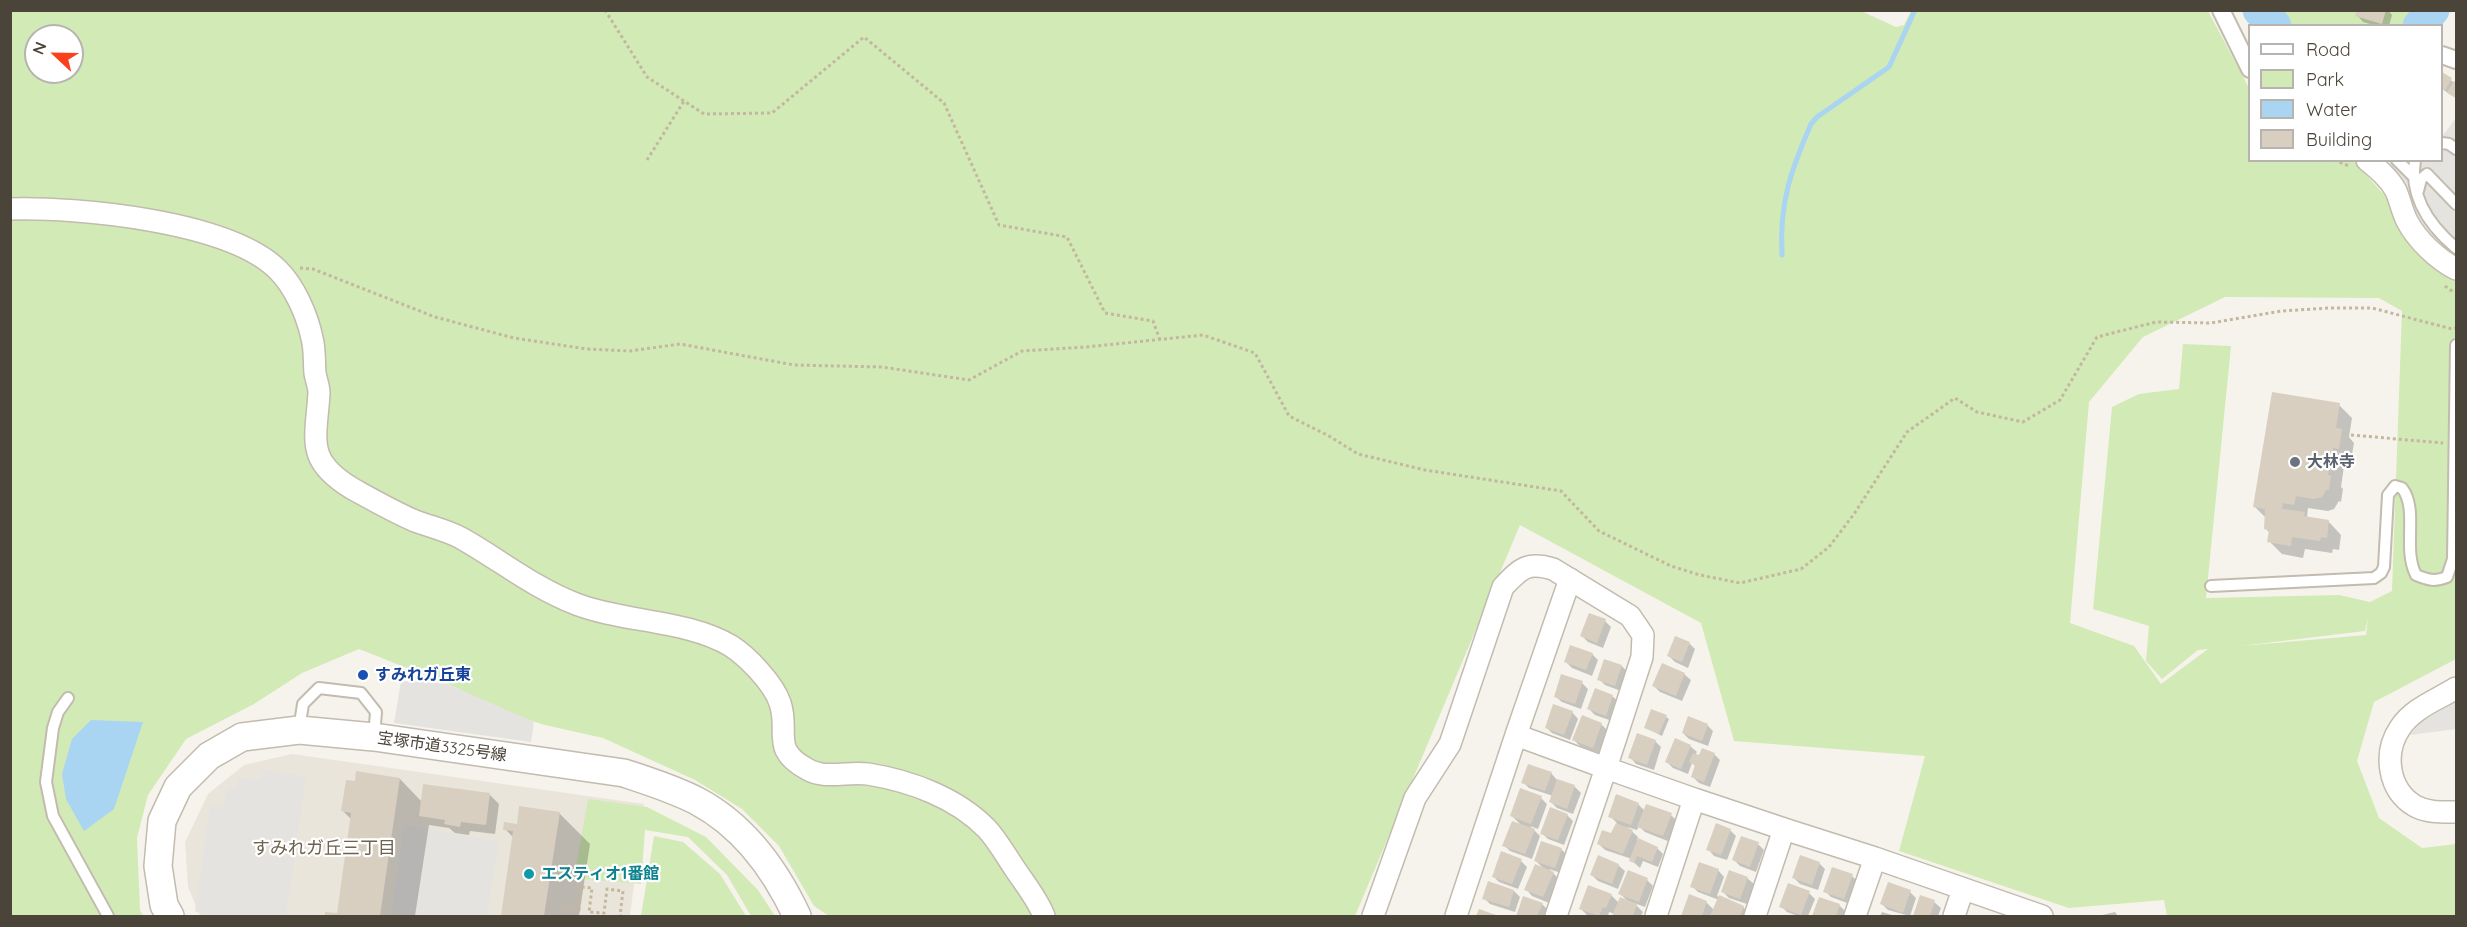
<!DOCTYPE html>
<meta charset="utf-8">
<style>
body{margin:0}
#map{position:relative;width:2467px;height:927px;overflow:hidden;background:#f6f3ec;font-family:Quicksand,sans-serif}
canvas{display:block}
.frame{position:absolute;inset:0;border:12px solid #4b4439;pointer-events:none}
.legend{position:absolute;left:2248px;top:24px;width:195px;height:138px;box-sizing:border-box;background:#fff;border:2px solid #b7b4b0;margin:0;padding:8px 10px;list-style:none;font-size:18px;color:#4b4439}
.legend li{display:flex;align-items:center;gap:12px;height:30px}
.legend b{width:30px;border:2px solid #b7b4b0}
.north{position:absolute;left:24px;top:24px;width:60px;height:60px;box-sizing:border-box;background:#fff;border:2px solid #b7b4b0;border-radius:50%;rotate:292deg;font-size:16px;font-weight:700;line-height:24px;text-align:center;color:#4b4439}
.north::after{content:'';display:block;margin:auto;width:21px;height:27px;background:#fc3f1d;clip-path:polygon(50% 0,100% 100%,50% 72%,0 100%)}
</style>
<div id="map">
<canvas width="2467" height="927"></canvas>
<div class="frame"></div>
<ul class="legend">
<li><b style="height:8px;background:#fff"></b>Road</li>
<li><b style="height:16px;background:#d2eab5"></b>Park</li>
<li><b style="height:16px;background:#a9d4f2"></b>Water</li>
<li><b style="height:16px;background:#d8cfc1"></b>Building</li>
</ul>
<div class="north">N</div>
</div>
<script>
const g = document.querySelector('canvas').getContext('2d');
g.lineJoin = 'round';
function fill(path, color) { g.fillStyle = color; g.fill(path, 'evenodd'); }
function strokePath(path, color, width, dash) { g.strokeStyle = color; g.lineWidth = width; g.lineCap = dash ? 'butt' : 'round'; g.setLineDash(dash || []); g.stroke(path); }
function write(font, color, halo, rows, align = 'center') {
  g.font = font + ' Quicksand,"Noto Sans JP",sans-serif'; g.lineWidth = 4.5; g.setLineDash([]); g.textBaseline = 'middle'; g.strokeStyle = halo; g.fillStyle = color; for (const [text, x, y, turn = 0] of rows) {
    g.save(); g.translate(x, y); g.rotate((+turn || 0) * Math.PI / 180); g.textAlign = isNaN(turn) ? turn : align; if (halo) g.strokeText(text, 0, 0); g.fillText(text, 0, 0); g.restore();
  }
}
const residential = new Path2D(`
 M292,754L644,804L630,916H200L188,887L185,842L208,794L244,765Z`);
const green = new Path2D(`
 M1859,10L1896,27L1904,25L1911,11H2208L2249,88L2250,160L2354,161L2456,276V659L2374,702L2357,761L2379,818L2422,848L2456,844V916H2167L2164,900L2069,908L1899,851L1925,756L1734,741L1701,623L1520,525L1355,916H829L814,906L779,846L742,809L695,780L603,738L545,725L503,712L455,687L359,649L302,673L254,704L186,739L148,795L137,838L140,910L143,916H11L10,11ZM36,36H72V72H36ZM2225,297L2379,298L2402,311L2392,591L2370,602L2339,595L2206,598L2231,346L2183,344L2179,389L2139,394L2112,407L2093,609L2149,626L2146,661L2162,679L2198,650L2208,649L2161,684L2134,646L2070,623L2089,402L2143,337ZM2368,618L2366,635L2240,646L2365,631Z
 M2270,11H2425L2408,26L2293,25L2278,19Z
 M588,799L647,807L706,837L758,890L775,916H751L727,875L688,837L645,830L641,884L574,878Z
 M654,836L683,842L720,874L746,916H641Z`);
const parking = new Path2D(`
 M2456,118V263L2430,241L2386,168L2391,161L2442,160V133L2444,134Z
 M401,681L445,683L534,722L531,742L394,723Z
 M2456,702V729L2410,735L2421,722Z
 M260,769L306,777L286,916H220L195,912L210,806L223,807L227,787H237L238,778L259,780Z
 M404,825L499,841L487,916H391Z`);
const water = new Path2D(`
 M91,720L143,722L114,809L84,831L66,799L62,774L72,739Z`);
const shadow = new Path2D(`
 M2359,10H2388L2392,15L2389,26H2377L2363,22L2357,15Z
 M2442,74L2456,84V98L2442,89Z
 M2339,405L2352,418L2349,437L2354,443L2351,460L2345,459L2341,487L2343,489L2341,502L2339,501L2334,509L2328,511L2308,508L2307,516L2309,519L2329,522L2341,535L2339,550L2333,549L2332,553L2305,549L2303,558L2282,554L2269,541L2270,533L2265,528L2266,518L2254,506Z
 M1605,621L1611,627L1603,648L1588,642L1582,636Z
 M1689,643L1695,649L1688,668L1675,662L1669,656Z
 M1592,654L1598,660L1592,676L1572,668L1566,662Z
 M1605,661L1622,666L1628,673L1621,691L1605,685L1599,679Z
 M1684,674L1691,680L1682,701L1660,692L1654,686Z
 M1582,683L1588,689L1581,709L1562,702L1555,696Z
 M1612,696L1619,702L1612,721L1595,715L1589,709Z
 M1572,712L1578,719L1570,740L1552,733L1546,727Z
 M1666,717L1669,719L1662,736L1646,728Z
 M1601,724L1607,730L1599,753L1580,746L1574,740Z
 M1707,725L1713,731L1708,746L1689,739L1683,733Z
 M1655,741L1661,747L1654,770L1636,764L1630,757Z
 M1690,746L1697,752L1695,755L1714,754L1720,760L1710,787L1699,783L1693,777L1696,767L1692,763L1688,774L1673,768L1667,762Z
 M1551,773L1557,780L1575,787L1581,793L1573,814L1557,808L1551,802L1553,796L1529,788L1523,782Z
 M400,779L422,802L490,795L499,804L495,834L470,831L469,835L455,833L449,828L429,825L415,916H326L327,913L338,915L352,820L343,811Z
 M1541,798L1547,804L1538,829L1530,826L1540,836L1532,859L1510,851L1504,845L1522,826L1512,816Z
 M1638,804L1645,811L1671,815L1677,821L1670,842L1645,832L1639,826L1637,830L1627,827L1638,837L1637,840L1657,848L1663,854L1658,867L1643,861L1640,868L1629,858L1605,850L1599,844L1612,835L1617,823L1610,816Z
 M559,813L590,844L579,916H503L514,838L505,829Z
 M1567,815L1573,821L1564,845L1548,839L1542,833Z
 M1730,830L1736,836L1727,860L1714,856L1708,849Z
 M1758,844L1764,850L1756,872L1740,866L1734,860Z
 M1561,849L1567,855L1561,873L1549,869L1559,879L1549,903L1532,896L1526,889L1545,870L1536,861Z
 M1521,861L1527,867L1518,889L1499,882L1493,876Z
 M1819,863L1825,869L1818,890L1800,884L1794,878Z
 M1618,865L1625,871L1618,889L1598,881L1592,875Z
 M1718,870L1724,877L1717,896L1743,907L1749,913L1748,916H1683L1690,896L1707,903L1714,910L1719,900L1698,892L1692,886Z
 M1852,876L1858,882L1850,904L1831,897L1825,891Z
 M1747,878L1754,884L1747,904L1729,898L1723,892Z
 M1647,880L1653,886L1645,907L1634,903L1643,912L1641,916H1614L1615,914L1609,912L1608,916H1588L1581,909L1611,895L1619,903L1629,902L1620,894Z
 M1489,883L1514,891L1520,897L1515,912L1490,904L1484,898Z
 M1910,892L1916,898L1910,916L1888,910L1882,904Z
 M1809,893L1815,899L1808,916H1798L1787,912L1781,906Z
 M1921,897L1934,902L1941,908L1938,916H1914Z
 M1820,899L1840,906L1846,912L1844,916H1814Z
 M1542,904L1548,910L1546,916H1517Z
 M1882,912L1895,916H1880Z
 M2115,912L2118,916H2098Z`);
const stream = new Path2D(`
 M1782,255C1779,203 1791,170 1811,124L1817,117L1889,67L1915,10`);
const river = new Path2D(`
 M2259,10L2275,26
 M2419,26L2433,10`);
const building = new Path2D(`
 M2357,10H2386L2382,24L2355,16Z
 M2442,72L2452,78L2445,91L2442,89Z
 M2454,81L2456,82V98L2447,93Z
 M2272,392L2340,403L2336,428L2342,429L2339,449L2333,448L2328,475H2331L2329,490H2326L2322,497L2314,499L2296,496L2294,505L2283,503L2282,509L2305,512L2304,516L2329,520L2327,538L2321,537L2320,541L2292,537L2291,546L2267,542L2269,530L2264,529L2265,509L2253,507Z
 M1589,613L1606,619L1597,643L1580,636Z
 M1675,636L1690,642L1682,662L1667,656Z
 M1570,645L1593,653L1586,670L1564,662Z
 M1604,659L1622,665L1615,686L1597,680Z
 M1662,663L1685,673L1676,696L1652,686Z
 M1561,674L1583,681L1575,704L1554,697Z
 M1595,688L1613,695L1606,716L1587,709Z
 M1553,704L1573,711L1564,735L1545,728Z
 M1651,709L1667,715L1659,734L1644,728Z
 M1582,715L1602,723L1593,748L1572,740Z
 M1688,716L1708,724L1702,741L1682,733Z
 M1637,733L1656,740L1647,765L1628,758Z
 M1675,738L1691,745L1681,769L1665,762Z
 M1702,748L1715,753L1704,782L1691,777L1695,765L1689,762L1693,753L1699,755Z
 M1528,764L1552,772L1545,791L1521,783Z
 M356,771L400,778L380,916H325V912L337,913L351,813L341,811L346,780L355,781Z
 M1557,779L1575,785L1567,809L1549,802Z
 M423,784L490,793L486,825L461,822L460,827L444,824L445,820L419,816Z
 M1520,788L1542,796L1531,824L1510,816Z
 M1616,794L1639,803L1631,825L1608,817Z
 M1646,804L1672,813L1663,836L1637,827Z
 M519,806L560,812L544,916H501L513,831L503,830L504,822L517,824Z
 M1550,807L1568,814L1558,840L1540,834Z
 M1512,821L1535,829L1525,854L1502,846Z
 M1616,823L1633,830L1623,854L1597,844L1602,830L1611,833Z
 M1716,823L1731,829L1721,855L1706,850Z
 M1741,836L1759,842L1750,867L1732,860Z
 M1638,838L1658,847L1652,862L1637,856L1634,863L1629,861Z
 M1541,841L1562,848L1555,868L1534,861Z
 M1501,851L1522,859L1512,884L1492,877Z
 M1598,855L1619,864L1612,884L1590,875Z
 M1800,855L1820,862L1812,885L1792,878Z
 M1699,862L1719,869L1710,894L1690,887Z
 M1535,864L1554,872L1543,897L1524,890Z
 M1832,867L1853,874L1844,899L1823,892Z
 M1628,870L1648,878L1639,902L1618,894Z
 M1729,870L1748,877L1740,899L1721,892Z
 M1488,881L1514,890L1509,907L1482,899Z
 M1888,882L1911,890L1903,913L1880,904Z
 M1788,883L1810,891L1801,915L1779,907Z
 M1588,885L1612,894L1606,908L1603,907L1599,916L1579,909Z
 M1689,894L1707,901L1702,916H1681Z
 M1719,895L1744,906L1740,916H1710Z
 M1920,895L1935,900L1930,916H1913Z
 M1523,896L1543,903L1537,916H1516Z
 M1620,897L1637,904L1633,916H1612Z
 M1819,897L1840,904L1836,916H1812Z
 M1479,909L1499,916H1476Z`);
const path = new Path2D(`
 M605,10L647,77L704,114L772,113L864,37L944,103L999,225L1067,237L1105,313L1153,321L1160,340
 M647,160L684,101
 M2334,160L2349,166
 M300,268L313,269L435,317L514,338L587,349L630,351L680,344L794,365L882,367L969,380L1022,351L1086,347L1203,335L1255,353L1289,416L1329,436L1358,454L1425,470L1561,491L1599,531L1671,566L1700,575L1740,583L1801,569L1829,547L1854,514L1907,432L1955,398L1977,412L2023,422L2060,400L2097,337L2156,322L2211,323L2282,311L2329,308H2372L2452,329L2456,328
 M2445,286L2450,290L2456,291
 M2351,435L2443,443
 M561,907L579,910L581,887L592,888L589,912L604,913L607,889L623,891L620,916H623`);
const service = new Path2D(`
 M2442,143L2449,144L2456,149
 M2397,160L2413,176
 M2415,160C2409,196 2430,226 2456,248
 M2418,191L2421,179L2427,174L2456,204
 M2211,586L2374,578L2381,573L2384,567L2388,495L2395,486L2402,488C2419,510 2402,548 2416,575C2428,580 2435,582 2447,577L2453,559L2456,345
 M68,698L58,712L53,728L46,782L53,816L108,916
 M299,730L303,704L319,688L361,693L376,712L374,737`);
const pedestrian = new Path2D(`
 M2221,10L2250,69
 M2442,55L2456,60`);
const minor = new Path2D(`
 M2367,160C2378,169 2389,178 2396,191C2400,200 2402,211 2407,221C2417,240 2437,259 2456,269
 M10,209C78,207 229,221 278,270C295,287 307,315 312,338C315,349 314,361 315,373C316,380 319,386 319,393C316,441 305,460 353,489C373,500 394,512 415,521C431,527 446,530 461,538C500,560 534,588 576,604C622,622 689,620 731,646C747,656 774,684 780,703C790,732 770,749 807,769C825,780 848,771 868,774C911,781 957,798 987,829C998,841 1006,856 1015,869C1025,884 1038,900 1044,916
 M2456,688C2437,700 2413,708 2400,728C2383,753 2388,790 2415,806C2428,813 2442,812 2456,812
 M1373,916L1415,798L1450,744L1503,587C1520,569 1527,561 1553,569L1630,616L1643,635L1642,657L1606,768L1694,799
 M1456,916L1516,735
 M1556,916L1606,768L1516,735L1570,579
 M1656,916L1694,799L1784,829
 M1755,916L1784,829L1875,858L2042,916
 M1855,916L1875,858
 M1954,916L1963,889`);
const tertiary = new Path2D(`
 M170,916L164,905L158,866L162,821L178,787L209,756L242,737L299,730L374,737L624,773C648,781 674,789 697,801C744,826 775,869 797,916`);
const markers = [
 [2295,462,6,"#6b7280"],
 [363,675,6,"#1a4fb4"],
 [529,874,6,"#0f9aa8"]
];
const worshipNames = [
 ["大林寺",2307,462]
];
const transitNames = [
 ["すみれガ丘東",375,675]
];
const streetNames = [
 ["宝塚市道3325号線",442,747,8]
];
const cultureNames = [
 ["エスティオ1番館",541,874]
];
const neighbourhoodNames = [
 ["すみれガ丘三丁目",324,849]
];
fill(residential, '#eae5da');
fill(green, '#d2eab5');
fill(parking, '#e5e3e0');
fill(water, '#a9d4f2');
fill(shadow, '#0003');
strokePath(stream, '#a9d4f2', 5);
strokePath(river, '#a9d4f2', 33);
fill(building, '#d8cfc1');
strokePath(service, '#c2bbae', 14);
strokePath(pedestrian, '#c2bbae', 20);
strokePath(minor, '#c2bbae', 24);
strokePath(tertiary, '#c2bbae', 30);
strokePath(path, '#c4b79f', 3, [3, 3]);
strokePath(service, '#fff', 10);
strokePath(pedestrian, '#fff', 16);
strokePath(minor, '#fff', 21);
strokePath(tertiary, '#fff', 27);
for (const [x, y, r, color] of markers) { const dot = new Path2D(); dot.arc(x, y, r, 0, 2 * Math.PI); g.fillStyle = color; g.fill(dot); strokePath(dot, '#fff', 2); }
write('bold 16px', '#5b616d', '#fff', worshipNames, 'left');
write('bold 16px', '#164399', '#fff', transitNames, 'left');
write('16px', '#4b4439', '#fff', streetNames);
write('bold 16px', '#0d838f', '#fff', cultureNames, 'left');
write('18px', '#6e6250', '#fff', neighbourhoodNames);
</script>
